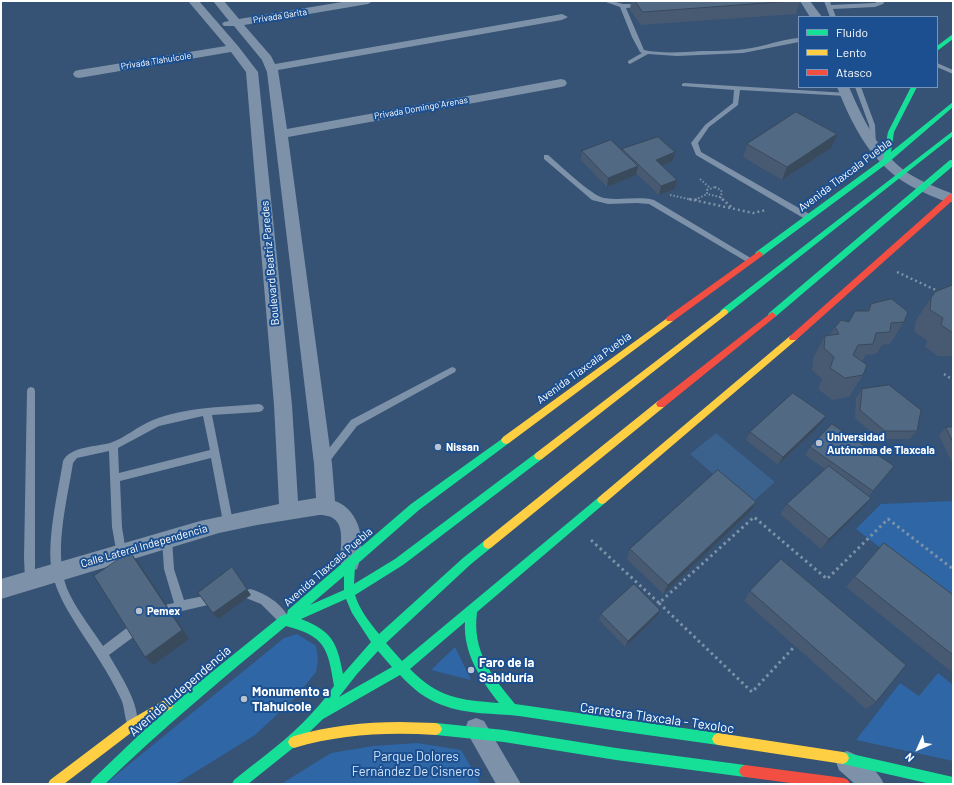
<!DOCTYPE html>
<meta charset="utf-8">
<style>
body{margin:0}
#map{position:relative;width:954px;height:785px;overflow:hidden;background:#365274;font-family:Barlow,sans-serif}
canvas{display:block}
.frame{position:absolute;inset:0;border:2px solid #fff;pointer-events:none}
.legend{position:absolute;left:798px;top:16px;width:140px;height:72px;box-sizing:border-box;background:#1b4f8f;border:1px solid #7695bc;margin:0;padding:5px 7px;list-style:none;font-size:12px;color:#fff}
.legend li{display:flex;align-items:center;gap:8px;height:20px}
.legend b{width:20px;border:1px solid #7695bc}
.north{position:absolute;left:898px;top:729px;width:40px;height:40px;-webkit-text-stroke:3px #1b4f8f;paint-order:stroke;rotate:225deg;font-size:11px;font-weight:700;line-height:16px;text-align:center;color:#fff}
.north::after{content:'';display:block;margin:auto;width:14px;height:18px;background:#fff;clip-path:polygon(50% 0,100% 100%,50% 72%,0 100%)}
</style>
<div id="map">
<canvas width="954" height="785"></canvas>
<div class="frame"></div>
<ul class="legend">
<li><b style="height:5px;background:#16e098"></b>Fluido</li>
<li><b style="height:5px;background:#ffcf43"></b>Lento</li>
<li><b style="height:5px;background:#f24e42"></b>Atasco</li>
</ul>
<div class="north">N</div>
</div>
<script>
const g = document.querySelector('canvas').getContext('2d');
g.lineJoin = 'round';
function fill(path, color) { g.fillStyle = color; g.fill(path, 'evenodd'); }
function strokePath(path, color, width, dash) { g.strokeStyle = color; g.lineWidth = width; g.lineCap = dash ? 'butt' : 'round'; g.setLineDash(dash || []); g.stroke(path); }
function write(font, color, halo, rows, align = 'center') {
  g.font = font + ' Barlow,sans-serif'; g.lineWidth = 4; g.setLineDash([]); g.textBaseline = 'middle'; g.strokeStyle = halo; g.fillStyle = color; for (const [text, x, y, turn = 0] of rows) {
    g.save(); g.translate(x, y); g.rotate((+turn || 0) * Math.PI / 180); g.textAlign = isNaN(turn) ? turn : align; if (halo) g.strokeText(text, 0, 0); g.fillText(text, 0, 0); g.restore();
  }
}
const green = new Path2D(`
 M953,501V604L856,529L881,504Z
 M297,634L316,646L318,659L316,672L294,699L255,735L176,784H105L284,638Z
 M455,647L471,680L431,670Z
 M938,673L953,685V761L856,740L900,683L919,696Z
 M417,743L461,750L481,784H281L331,753L373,746Z`);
const water = new Path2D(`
 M716,433L775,482L749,505L690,454Z`);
const pathFar2 = new Path2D(`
 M700,179L710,188
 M715,187L721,190L722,193L720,197L707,194V190Z
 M670,195L693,200
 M720,197L724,200
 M695,200L707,194`);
const pathFar1 = new Path2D(`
 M689,199L753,213L766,210
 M722,199L734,209
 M695,200L697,199
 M897,272L940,292
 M944,374L953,380`);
const path = new Path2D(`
 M591,540L659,603L754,517L827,579L888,519L953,569
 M659,603L752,692L795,646`);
const lane = new Path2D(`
 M603,1H612L623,4H644V6L642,7L626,8L644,50C662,54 684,52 702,51C720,51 739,51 757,47C771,44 784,39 799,38V42L743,53L677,56L648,54L630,64L628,63V61L642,53L640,52L632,37L620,7Z
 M824,1H830L831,5L874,3L879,1H885L883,4L875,7L833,9L836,17H830Z
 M937,63L953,70V74L937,67Z
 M684,83L848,93V95L846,96L740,90L738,105L709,127L698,143L701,152L811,215V219H805L696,155L691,143L705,125L733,103L734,90L682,86V84Z
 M855,87H861L875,125L876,146H872L871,144L869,125Z
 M544,155H548C560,165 592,196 604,198C621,201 637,196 654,200L754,260L753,262H747L649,204L637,203L608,204L592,200L544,159Z
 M452,367L455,368L456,370L455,372L357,426L326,466L323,467L320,466L318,463L320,460L351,420Z
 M31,387L34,388L35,391V579L34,583L30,584L26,583L25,579L24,558L27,391L28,388Z
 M259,404L262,405L264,408L262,411L259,412L212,415L233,522L232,525L228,527L224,525L223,522L211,458L120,481L122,527L126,552L125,555L121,557L117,555L112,527L109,451L77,458L73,463C67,502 51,559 70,595C79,613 92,629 103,646L128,627L132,626L136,627L137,631L136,635L109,655C118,671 143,708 136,726L132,728L128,726C124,717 125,706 120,697C109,674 95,653 81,632C69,613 57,595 52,572C46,541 58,493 63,461C71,446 95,447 110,443C125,438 138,426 153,420C185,407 225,407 259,404ZM203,416L210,450L119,473L118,448L159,426Z
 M167,534L171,536L172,539L174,569L184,600L204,596L208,597L209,601L208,605L169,614L165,613L164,609L165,605L174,603L164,569L162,539L163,536Z
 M250,589C265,593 283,604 289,619L288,623L284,624L280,623L261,604L246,598L245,594L246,590Z`);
const street = new Path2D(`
 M188,1H199L238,46L258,72L292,405L298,501L316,498L314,464L267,72L262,60L234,26H224L222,24L224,22L229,21L213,1H224L239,19L348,1H373L368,4L244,25L271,56L275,64L562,14L568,17L562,20L278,70L287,129L561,79L565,80L567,83L565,86L561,87L288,137L332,464L335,501C361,510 367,546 357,569L350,572L343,569C335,552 354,515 319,515L257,525L219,533L1,599V579L200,521L279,504L274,405L246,72L231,52L79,78L75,77L73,74L75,71L79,70L226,46Z
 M800,1H810L822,17H810Z
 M837,87H849C863,119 880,156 911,175C924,183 939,188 953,194V202C945,203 935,197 927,194C877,173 856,135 837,87Z
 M476,718L484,721L521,784H496L465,729L468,721Z
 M847,751C861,756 878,770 884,784H855L839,770L836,762L839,754Z`);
const fast = new Path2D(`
 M953,34V39L937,51V46Z
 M911,87H917L894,132L891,152L953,102V107L889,162L762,256H756L755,254L756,252L883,159L888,132Z
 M953,131V136L727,314H721L720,312L721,310Z
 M950,160H953V166L775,317H769L768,315L769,313Z
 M506,436L509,437L511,440L509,443L419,510L355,566L354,584L395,559L536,453L539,452L542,453L544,456L542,459L403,565L355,595C359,609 370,623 379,634L463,558L484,541L488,539L492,541L493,544L492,547L471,564L386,643L402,661L599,497L602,496L605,497L607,500L605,503L477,612C472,651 491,675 515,704L718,733L722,735L724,739L722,743L718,745C652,736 586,726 519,716C494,713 467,715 442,705C425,699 412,688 400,675L323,719L293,748L248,784H232L234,780C261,758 290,738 313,712C321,704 327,695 334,686C328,648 325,636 286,626C224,677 163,728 105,784H90L92,780L141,733L197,684L281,616L287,614L288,610L411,504ZM344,576V590L310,605ZM346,599L352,613L371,642L343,674C337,642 332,631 301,619ZM465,622C463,653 481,680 499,703C459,700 439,698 410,669ZM378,651L392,667L339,697L357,674Z
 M436,723L504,730L616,748L745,765L749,767L751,771L749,775L745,777L616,760L504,742L436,735L432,733L430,729L432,725Z
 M843,752L953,777V784H931L843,764L839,762L837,758L839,754Z`);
const slow = new Path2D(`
 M724,309L727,310L728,312L727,314L542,459L539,460L536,459L534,456L536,453Z
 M670,316L673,317L674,319L673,321L509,443L506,444L503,443L501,440L503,437Z
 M793,335L796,336L797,338L796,340L605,503L602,504L599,503L597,500L599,497L790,336Z
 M661,400L664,401L666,404L664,407L492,547L488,549L484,547L483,544L484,541L658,401Z
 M168,698L172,700L174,704L172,708L136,729L64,784H48L50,780L128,721Z
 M400,722L436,723L440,725L442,729L440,733L436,735C387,732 341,734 294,748L290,746L288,742L290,738L294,736C329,726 364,722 400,722Z
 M718,733L843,752L847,754L849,758L847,762L843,764L718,745L714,743L712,739L714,735Z`);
const jam = new Path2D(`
 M950,194H953V200L796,340H790L789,338L790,336Z
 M759,251L763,254L762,256L673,321H667L666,319L667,317Z
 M772,312L776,315L775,317L664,407H658L656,404L658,401Z
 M745,765L844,778L848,780L850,784H798L745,777L741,775L739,771L741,767Z`);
const wall = new Path2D(`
 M631,1H800L796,14L641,25L630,10Z
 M747,144L831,148L782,180L743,157Z
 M622,149L675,152L673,161L662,166L677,180L675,189L659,195L637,174L636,175L607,187L581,160L582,151H622Z
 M953,285V360L951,356H938L925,347L927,340L914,332L916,320L931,298Z
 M871,304L904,322L890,344L882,345L876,354L866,355L862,362L863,375L849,397L832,400L818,389L822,379L812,370L813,358L825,336L830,335L835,327L848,322L855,311H867Z
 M862,389L917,431L910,439H879L855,418L856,398Z
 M821,424L778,465L746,440L750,432Z
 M946,427H953V465L939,435Z
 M810,447L894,466L869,496L862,509L821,549L780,514L787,504L825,469L805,455Z
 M750,512L663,594L627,559L630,549Z
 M884,543L953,595V673L846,587L874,553Z
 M750,591L876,702L866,709L744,601Z
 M601,614L657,616L625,647L599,620Z`);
const shadedWall = new Path2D(`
 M837,134L831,148L782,180L787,167Z
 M675,152L673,161L654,169L656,160Z
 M638,166L636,175L607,187L608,178Z
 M677,180L675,189L659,195L661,186Z
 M826,416L821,424L778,465L783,457Z
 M871,498L862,509L821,549L829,539Z
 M756,502L750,512L663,594L668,585Z
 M130,552L138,562L189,639L153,665L145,657Z
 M247,589L251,595L218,619L213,613Z
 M660,610L657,616L625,647L628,641Z`);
const building = new Path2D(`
 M635,1H793L643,12Z
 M796,112L837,134L787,167L747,144Z
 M658,137L675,152L656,160L677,180L661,186L622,149Z
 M611,140L638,166L608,178L582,151Z
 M953,285V333L941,325L943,318L930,310L931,298L935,292Z
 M892,299L908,312L904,322L891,323L890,332L876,333L873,344L858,345L853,355L867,365L863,375L845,378L830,368L834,357L824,348L825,336L839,334L835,327L841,320L849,322L855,311H869L871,304Z
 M889,385L921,410L917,431H885L860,410L862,389Z
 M793,393L826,416L783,457L750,432Z
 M832,424L894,466L873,491L810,447Z
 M946,427H953V442Z
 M829,466L871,498L829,539L787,504Z
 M718,470L756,502L668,585L630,549Z
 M884,543L953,595V655L855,577Z
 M130,552L182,630L145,657L94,576Z
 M781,559L906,665L876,702L750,591Z
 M232,567L247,589L213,613L198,593Z
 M634,584L660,610L628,641L601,614Z`);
const markers = [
 [819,443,4,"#b9c2ce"],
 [438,447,4,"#b9c2ce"],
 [139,611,4,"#b9c2ce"],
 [471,670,4,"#b9c2ce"],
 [244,699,4,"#b9c2ce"]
];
const farStreetnames = [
 ["Privada Garita",280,16,-9],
 ["Privada Tlahuicole",156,61,-9],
 ["Privada Domingo Arenas",421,108,-10]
];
const streetNames = [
 ["Avenida Tlaxcala Puebla",845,175,-37],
 ["Boulevard Beatriz Paredes",270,263,-95],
 ["Avenida Tlaxcala Puebla",584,368,-36],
 ["Calle Lateral Independencia",144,546,-16],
 ["Avenida Tlaxcala Puebla",328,567,-41]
];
const poiNames = [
 ["Universidad",827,437],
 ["Autónoma de Tlaxcala",827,450],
 ["Nissan",446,447],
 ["Pemex",147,611]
];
const nearPoinames = [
 ["Faro de la",479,663],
 ["Sabiduría",479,678],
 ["Monumento a",252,692],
 ["Tlahuicole",252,707]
];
const nearStreetnames = [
 ["Avenida Independencia",180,691,-41],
 ["Carretera Tlaxcala - Texoloc",657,718,8]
];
const nearParknames = [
 ["Parque Dolores",416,757],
 ["Fernández De Cisneros",416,772]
];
fill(green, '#2f66a5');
fill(water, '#3b618d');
strokePath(pathFar2, '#7d92a8', 2, [1.5, 2]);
strokePath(pathFar1, '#7d92a8', 2.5, [2, 3]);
strokePath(path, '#7d92a8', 3, [2.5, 3.5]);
fill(lane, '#7d92a8');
fill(street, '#7d92a8');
fill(fast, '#16e098');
fill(slow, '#ffcf43');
fill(jam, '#f24e42');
fill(wall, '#475a72');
fill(shadedWall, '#394a5c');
fill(building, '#526984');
strokePath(building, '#394a5c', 1);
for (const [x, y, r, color] of markers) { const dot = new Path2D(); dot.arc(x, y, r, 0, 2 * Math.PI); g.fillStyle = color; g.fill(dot); strokePath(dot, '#1b4f8f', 1.5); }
write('9px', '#fff', '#1b4f8f', farStreetnames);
write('11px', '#fff', '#1b4f8f', streetNames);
write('bold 11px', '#fff', '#1b4f8f', poiNames, 'left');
write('bold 13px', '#fff', '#1b4f8f', nearPoinames, 'left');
write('13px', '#fff', '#1b4f8f', nearStreetnames);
write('13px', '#cfe3fa', '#1b4f8f', nearParknames);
</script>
